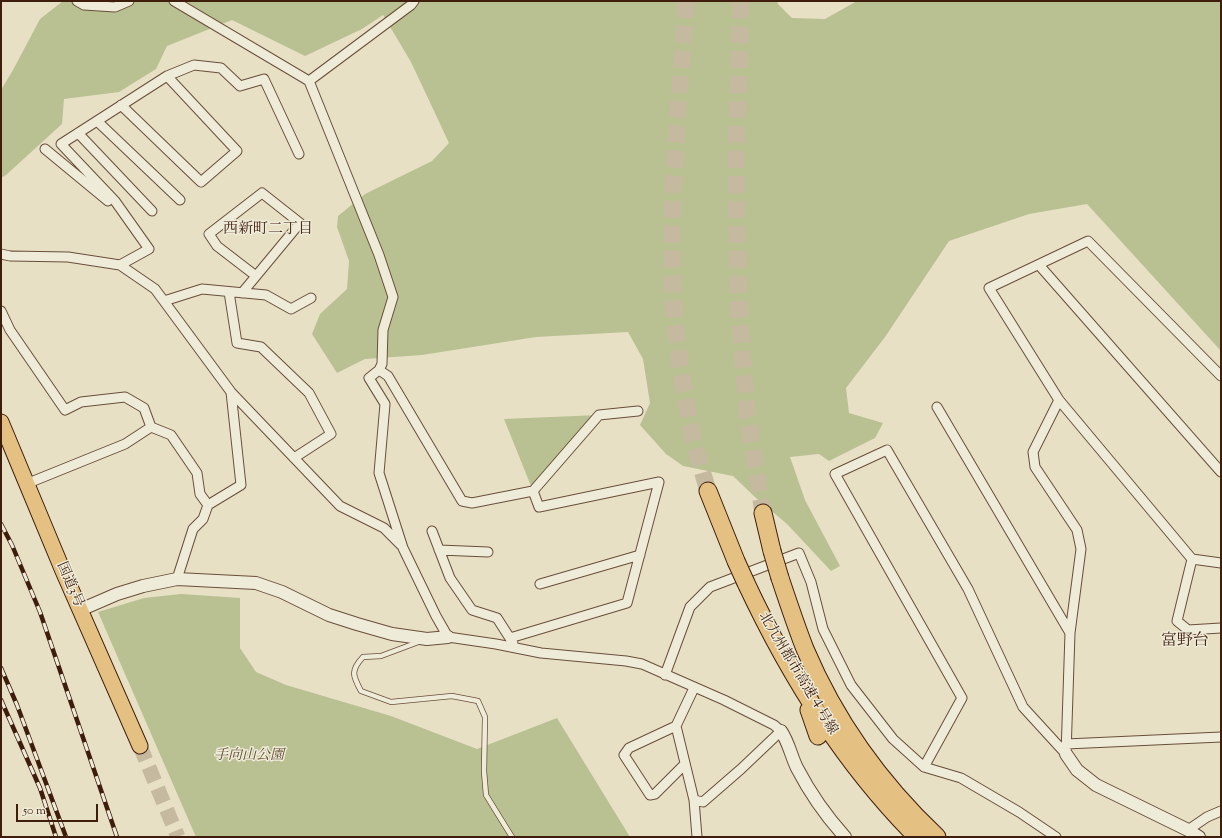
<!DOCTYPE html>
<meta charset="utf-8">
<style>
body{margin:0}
#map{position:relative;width:1222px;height:838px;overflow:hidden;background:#e7e0c5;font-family:"Sorts Mill Goudy",serif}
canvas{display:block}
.frame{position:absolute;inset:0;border:2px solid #3f1d0c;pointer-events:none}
.scale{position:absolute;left:16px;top:804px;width:82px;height:18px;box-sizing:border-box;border:2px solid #3f1d0c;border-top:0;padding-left:5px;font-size:12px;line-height:14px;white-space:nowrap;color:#3f1d0c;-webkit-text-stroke:3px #efebd9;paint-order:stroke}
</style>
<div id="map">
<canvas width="1222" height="838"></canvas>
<div class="frame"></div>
<div class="scale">50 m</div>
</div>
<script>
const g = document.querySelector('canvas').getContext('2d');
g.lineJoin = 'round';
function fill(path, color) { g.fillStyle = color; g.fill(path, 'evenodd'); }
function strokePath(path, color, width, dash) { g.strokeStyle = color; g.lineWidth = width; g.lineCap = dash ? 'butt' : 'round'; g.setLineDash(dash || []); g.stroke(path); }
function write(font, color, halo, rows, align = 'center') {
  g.font = font + ' "Sorts Mill Goudy","Noto Serif JP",serif'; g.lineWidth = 3; g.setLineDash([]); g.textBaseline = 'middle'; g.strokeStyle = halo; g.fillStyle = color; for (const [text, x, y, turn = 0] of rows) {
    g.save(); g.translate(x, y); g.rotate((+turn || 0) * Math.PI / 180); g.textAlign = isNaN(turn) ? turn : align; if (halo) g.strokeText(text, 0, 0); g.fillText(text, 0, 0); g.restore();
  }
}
const green = new Path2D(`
 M63,1H777L778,4L792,18L825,19L857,1H1221V351L1087,204L1029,214L949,241L885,337L846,388L849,413L883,423L875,438L829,461L819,454L790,457L805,500L840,566L831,571L787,524L755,497L733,476L683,466L666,454L640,425L650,403L643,359L628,332L536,337L422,355L365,359L337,373L312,334L320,314L347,289L349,261L337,227L338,216L365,194L432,161L449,143L411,62L383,15L362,29L305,56L232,20L167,46L156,69L119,92L64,99L62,124L6,175L1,178V90L13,70L40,19Z
 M599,415L533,491L504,419Z
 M181,594L240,598V648L256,672L286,685L391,716L477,749L557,718L630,837H196L98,612L144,598Z`);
const trunkTunnel = new Path2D(`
 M140,746L178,837`);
const motorwayTunnel = new Path2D(`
 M686,1L673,186L672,253L674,318L682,379L693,439L708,491
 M741,1L736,155L738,296L747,413L763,513`);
const service = new Path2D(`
 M421,641L381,656L363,657C350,671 353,676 361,691L391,702L452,696L478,701L485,717L484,771L486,795L512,837`);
const minor = new Path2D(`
 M77,1L84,5L115,7L129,1
 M174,1L309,81L379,255L393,297L383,330L382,364L379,370L369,378L385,404L379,473L403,548L436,616L448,637L496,644L541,653L626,661L642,664L724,700L774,725L781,731L741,769L703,802L694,800L676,726L694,688
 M309,81L411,5L414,1
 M121,105L201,182L237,151L167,76
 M97,121L180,200
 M78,133L152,211
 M45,149L108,201
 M1,254L10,256L68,257L120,265L155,289L231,392L340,506L384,528L401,545
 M120,265L149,249L115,201L61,144L167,76L194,65L221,68L240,86L264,79L299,154
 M1039,265L1221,472
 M229,292L237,343L261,347L309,393L331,434L294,458
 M242,293L300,223L262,193L209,234L217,246L256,276
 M164,301L202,289L266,295L291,309L311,298
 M1,311L10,330L65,410L81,402L125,397L144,408L151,427L171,435L197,473L200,494L208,505
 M379,370L388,376L462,501L472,503L533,491L599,415L638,411
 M1221,376L1088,241L989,288L1059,400L1192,559L1221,563
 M1059,400L1033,452L1035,467L1077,530L1081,549L1070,633L1066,754
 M937,407L1070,633
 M26,484L125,444L151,427
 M432,531L450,578L472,610L497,618L513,643
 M439,550L488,552
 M1192,559L1177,621L1188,630L1221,628
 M177,579L193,529L203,519L208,505L241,485L231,392
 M540,584L640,555
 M510,638L627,603L659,482L539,507L533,491
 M665,675L690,607L710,587L799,553L811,582L823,629L851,685L893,739L924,767L961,778L1019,812L1056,837
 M676,726L629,748L624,755L650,795L655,794L685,764
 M1066,744L1221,737
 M924,767L962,698L835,474L887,450L968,589L1023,707L1066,754
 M694,800L697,837
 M1188,830L1207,817L1221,811`);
const tertiary = new Path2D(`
 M80,610L117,594L143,586L177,579L256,583L282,592L329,615L357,624L392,634L427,639L448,637
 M781,731C789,743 791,756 797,768C810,793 826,816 845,837
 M1066,754L1077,770L1096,785L1188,830L1199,837`);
const trunk = new Path2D(`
 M1,422L63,571L140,746`);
const motorway = new Path2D(`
 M708,491L736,561
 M763,513L772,551
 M780,578C788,602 796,626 805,649C835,720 881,784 937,837
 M746,583C789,675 845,765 917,837
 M809,710L818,736`);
const rail = new Path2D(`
 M1,524L12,545L40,612L117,837
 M1,668L17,705L66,837
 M1,700L40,788L56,837`);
const motorwayBridge = new Path2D(`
 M772,551L780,578
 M736,561L746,583`);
const streetNames = [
 ["国道3号",69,585,67],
 ["北九州都市高速４号線",797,674,59]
];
const parkNames = [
 ["手向山公園",249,757]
];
const neighbourhoodNames = [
 ["西新町二丁目",268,230]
];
const quarterNames = [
 ["富野台",1185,642]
];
fill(green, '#b9c192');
strokePath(trunkTunnel, '#c5b9a0', 15, [15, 8]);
strokePath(motorwayTunnel, '#c5b9a0', 17, [17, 8]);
strokePath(service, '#694e3a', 6);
strokePath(minor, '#694e3a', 11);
strokePath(tertiary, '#694e3a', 14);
strokePath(trunk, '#3f1d0c', 17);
strokePath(motorway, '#3f1d0c', 19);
strokePath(service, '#efebd9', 4.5);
strokePath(minor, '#efebd9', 9);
strokePath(tertiary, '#efebd9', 12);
strokePath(trunk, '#e4c082', 15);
strokePath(motorway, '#e4c082', 17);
strokePath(rail, '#3f1d0c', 4.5);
strokePath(rail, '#efebd9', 3, [9]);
strokePath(motorwayBridge, '#3f1d0c', 19, []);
strokePath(motorwayBridge, '#e4c082', 17);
write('14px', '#3f1d0c', '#efebd9', streetNames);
write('italic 14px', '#644e34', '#efebd9', parkNames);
write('15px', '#3f1d0c', '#efebd9', neighbourhoodNames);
write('16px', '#3f1d0c', '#efebd9', quarterNames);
</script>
